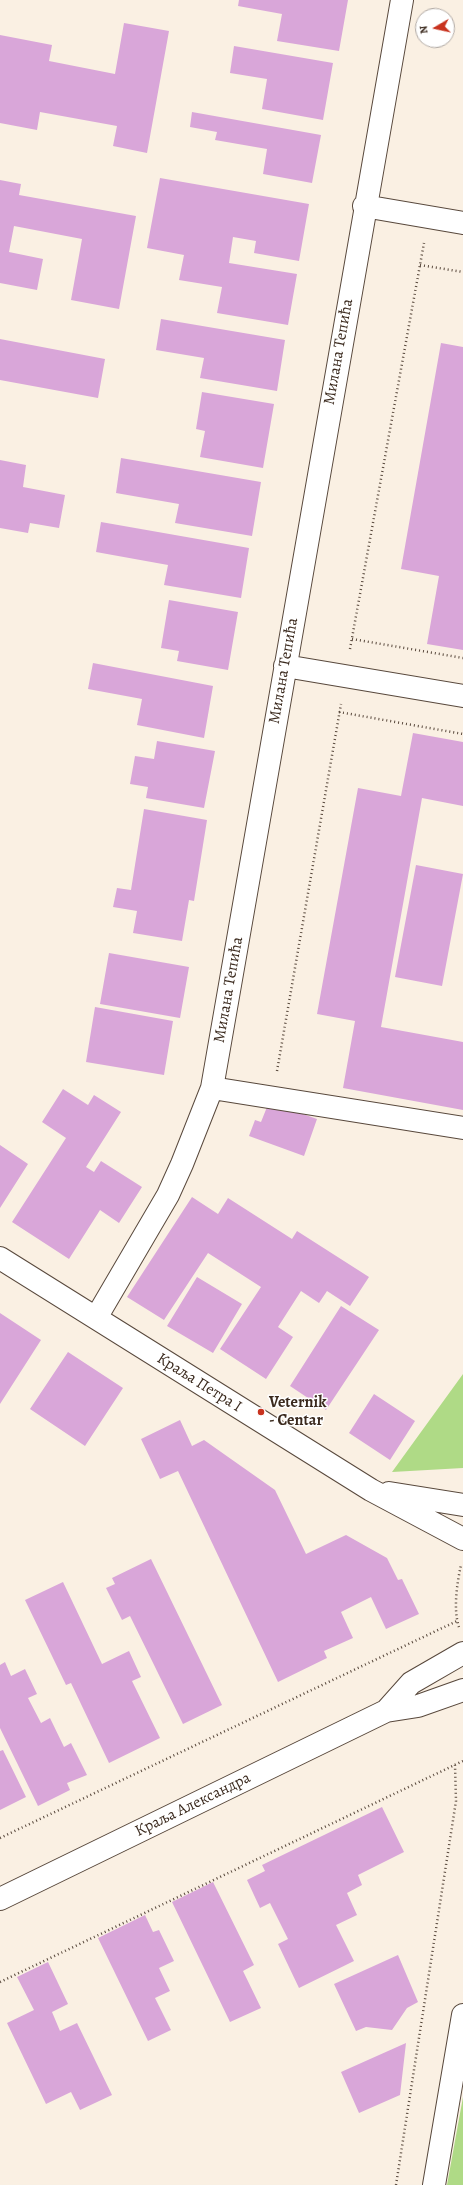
<!DOCTYPE html>
<meta charset="utf-8">
<style>
body{margin:0}
#map{position:relative;width:463px;height:2185px;overflow:hidden;background:#faf0e3;font-family:Alegreya,serif}
canvas{display:block}
.north{position:absolute;left:415px;top:8px;width:40px;height:40px;box-sizing:border-box;background:#fff;border:1px solid #b1aaa5;border-radius:50%;rotate:261deg;font-size:11px;font-weight:700;line-height:16px;text-align:center;color:#3b2a1e}
.north::after{content:'';display:block;margin:auto;width:14px;height:18px;background:#c8321e;clip-path:polygon(50% 0,100% 100%,50% 72%,0 100%)}
</style>
<div id="map">
<canvas width="463" height="2185"></canvas>
<div class="north">N</div>
</div>
<script>
const g = document.querySelector('canvas').getContext('2d');
g.lineJoin = 'round';
function fill(path, color) { g.fillStyle = color; g.fill(path, 'evenodd'); }
function strokePath(path, color, width, dash) { g.strokeStyle = color; g.lineWidth = width; g.lineCap = dash ? 'butt' : 'round'; g.setLineDash(dash || []); g.stroke(path); }
function write(font, color, halo, rows, align = 'center') {
  g.font = font + ' Alegreya,serif'; g.lineWidth = 3; g.setLineDash([]); g.textBaseline = 'middle'; g.strokeStyle = halo; g.fillStyle = color; for (const [text, x, y, turn = 0] of rows) {
    g.save(); g.translate(x, y); g.rotate((+turn || 0) * Math.PI / 180); g.textAlign = isNaN(turn) ? turn : align; if (halo) g.strokeText(text, 0, 0); g.fillText(text, 0, 0); g.restore();
  }
}
const green = new Path2D(`
 M463,1374V1468L392,1472Z
 M463,2097V2185H447Z`);
const building = new Path2D(`
 M239,0H348L339,51L277,41L282,14L238,6Z
 M124,23L169,31L147,153L113,146L117,126L40,112L37,130L0,123V35L52,45L49,61L115,74Z
 M234,46L333,63L323,120L262,109L267,79L230,73Z
 M192,112L321,135L312,183L263,174L267,149L215,140L217,132L190,127Z
 M160,178L309,204L299,261L254,253L256,241L233,237L229,263L297,274L288,325L217,313L222,287L179,280L184,255L147,248Z
 M0,180L21,184L19,195L136,216L119,309L71,300L82,239L14,226L9,252L43,259L37,290L0,283Z
 M161,319L285,340L277,391L200,378L204,358L156,350Z
 M0,339L105,359L98,398L0,380Z
 M441,343L463,347V650L427,644L439,576L401,569Z
 M202,392L274,404L263,468L200,457L205,431L196,429Z
 M121,458L261,482L252,536L175,523L179,504L116,493Z
 M0,460L26,465L23,487L65,495L59,528L30,523L28,533L0,528Z
 M101,522L249,548L241,598L164,585L168,565L96,552Z
 M169,600L238,612L228,670L177,661L179,651L161,648Z
 M93,663L213,686L204,738L137,725L142,699L88,689Z
 M413,733L463,742V806L422,798L381,1027L463,1042V1110L343,1088L355,1021L317,1014L358,788L401,796Z
 M157,741L215,751L204,808L146,798L148,787L130,784L135,756L154,759Z
 M144,809L207,820L194,901L189,900L182,941L133,933L137,911L113,907L117,888L131,890Z
 M416,865L463,874L442,986L395,977Z
 M109,953L189,967L180,1018L100,1004Z
 M95,1007L173,1021L164,1075L86,1062Z
 M63,1089L88,1105L94,1095L121,1112L86,1167L94,1172L101,1161L142,1187L119,1223L100,1210L69,1259L12,1222L66,1138L42,1122Z
 M269,1102L317,1119L304,1156L249,1136L255,1120L261,1122Z
 M0,1145L28,1164L0,1208Z
 M192,1197L218,1214L228,1198L292,1239L297,1231L369,1277L350,1306L327,1291L319,1303L301,1291L278,1327L293,1337L266,1379L220,1349L261,1287L208,1253L164,1320L127,1297Z
 M197,1277L242,1304L213,1353L167,1326Z
 M341,1306L379,1330L326,1410L290,1386Z
 M0,1313L41,1340L0,1404Z
 M68,1352L123,1388L85,1446L30,1409Z
 M374,1394L415,1421L390,1460L349,1433Z
 M180,1420L192,1446L204,1440L275,1490L306,1554L346,1535L387,1558L398,1580L402,1579L419,1614L386,1629L371,1597L341,1612L353,1638L324,1651L327,1658L278,1682L178,1471L160,1479L141,1439Z
 M151,1559L222,1705L183,1724L130,1616L122,1620L106,1588L115,1584L112,1578Z
 M63,1582L102,1664L129,1651L141,1677L132,1681L160,1738L109,1763L71,1683L66,1685L25,1600Z
 M5,1662L11,1676L25,1669L37,1694L28,1698L41,1723L50,1718L64,1747L71,1743L87,1775L67,1783L70,1790L38,1806L0,1728V1665Z
 M3,1750L26,1797L0,1810V1751Z
 M382,1807L404,1852L358,1875L362,1885L347,1893L357,1915L336,1925L354,1961L299,1988L278,1944L288,1939L270,1903L260,1908L247,1880L265,1871L262,1865Z
 M213,1882L254,1965L243,1971L261,2008L230,2022L172,1902Z
 M145,1915L153,1932L159,1930L174,1961L159,1968L170,1991L155,1998L171,2030L148,2041L98,1938Z
 M398,1955L418,2002L407,2008L392,2030L366,2027L356,2031L334,1984Z
 M48,1962L68,2004L52,2012L60,2031L77,2023L112,2095L80,2110L71,2092L46,2104L7,2023L34,2010L17,1977Z
 M406,2043L400,2095L359,2113L341,2072Z`);
const path = new Path2D(`
 M420,265L463,272
 M352,639L463,658
 M350,649L424,243
 M339,712L463,734
 M277,1071L341,704
 M459,1627C453,1610 457,1583 461,1565
 M0,1838L457,1621
 M0,1982L463,1761
 M396,2185L456,1801L455,1765`);
const minor = new Path2D(`
 M364,206L463,223
 M285,666L463,696
 M212,1088L463,1128
 M0,1258L371,1490L463,1539
 M96,1318L168,1195L182,1164L212,1088L402,0
 M389,1493L463,1505
 M386,1711L411,1683L463,1653
 M0,1899L386,1711L418,1706L463,1690
 M434,2185L463,2015`);
const markers = [
 [261,1412,4,"#c8321e"]
];
const streetNames = [
 ["Милана Тепића",339,352,-80],
 ["Милана Тепића",284,671,-80],
 ["Милана Тепића",229,990,-80],
 ["Краља Петра I",199,1383,32],
 ["Краља Александра",193,1805,-26]
];
const poiNames = [
 ["Veternik",269,1403],
 ["- Centar",269,1421]
];
fill(green, '#afda86');
fill(building, '#d9a6d9');
strokePath(minor, '#58483c', 24);
strokePath(path, '#58483c', 2.5, [1, 3]);
strokePath(minor, '#fff', 22);
for (const [x, y, r, color] of markers) { const dot = new Path2D(); dot.arc(x, y, r, 0, 2 * Math.PI); g.fillStyle = color; g.fill(dot); strokePath(dot, '#fff', 1.5); }
write('16px', '#3b2a1e', '#fff', streetNames);
write('bold 16px', '#3b2a1e', '#fff', poiNames, 'left');
</script>
